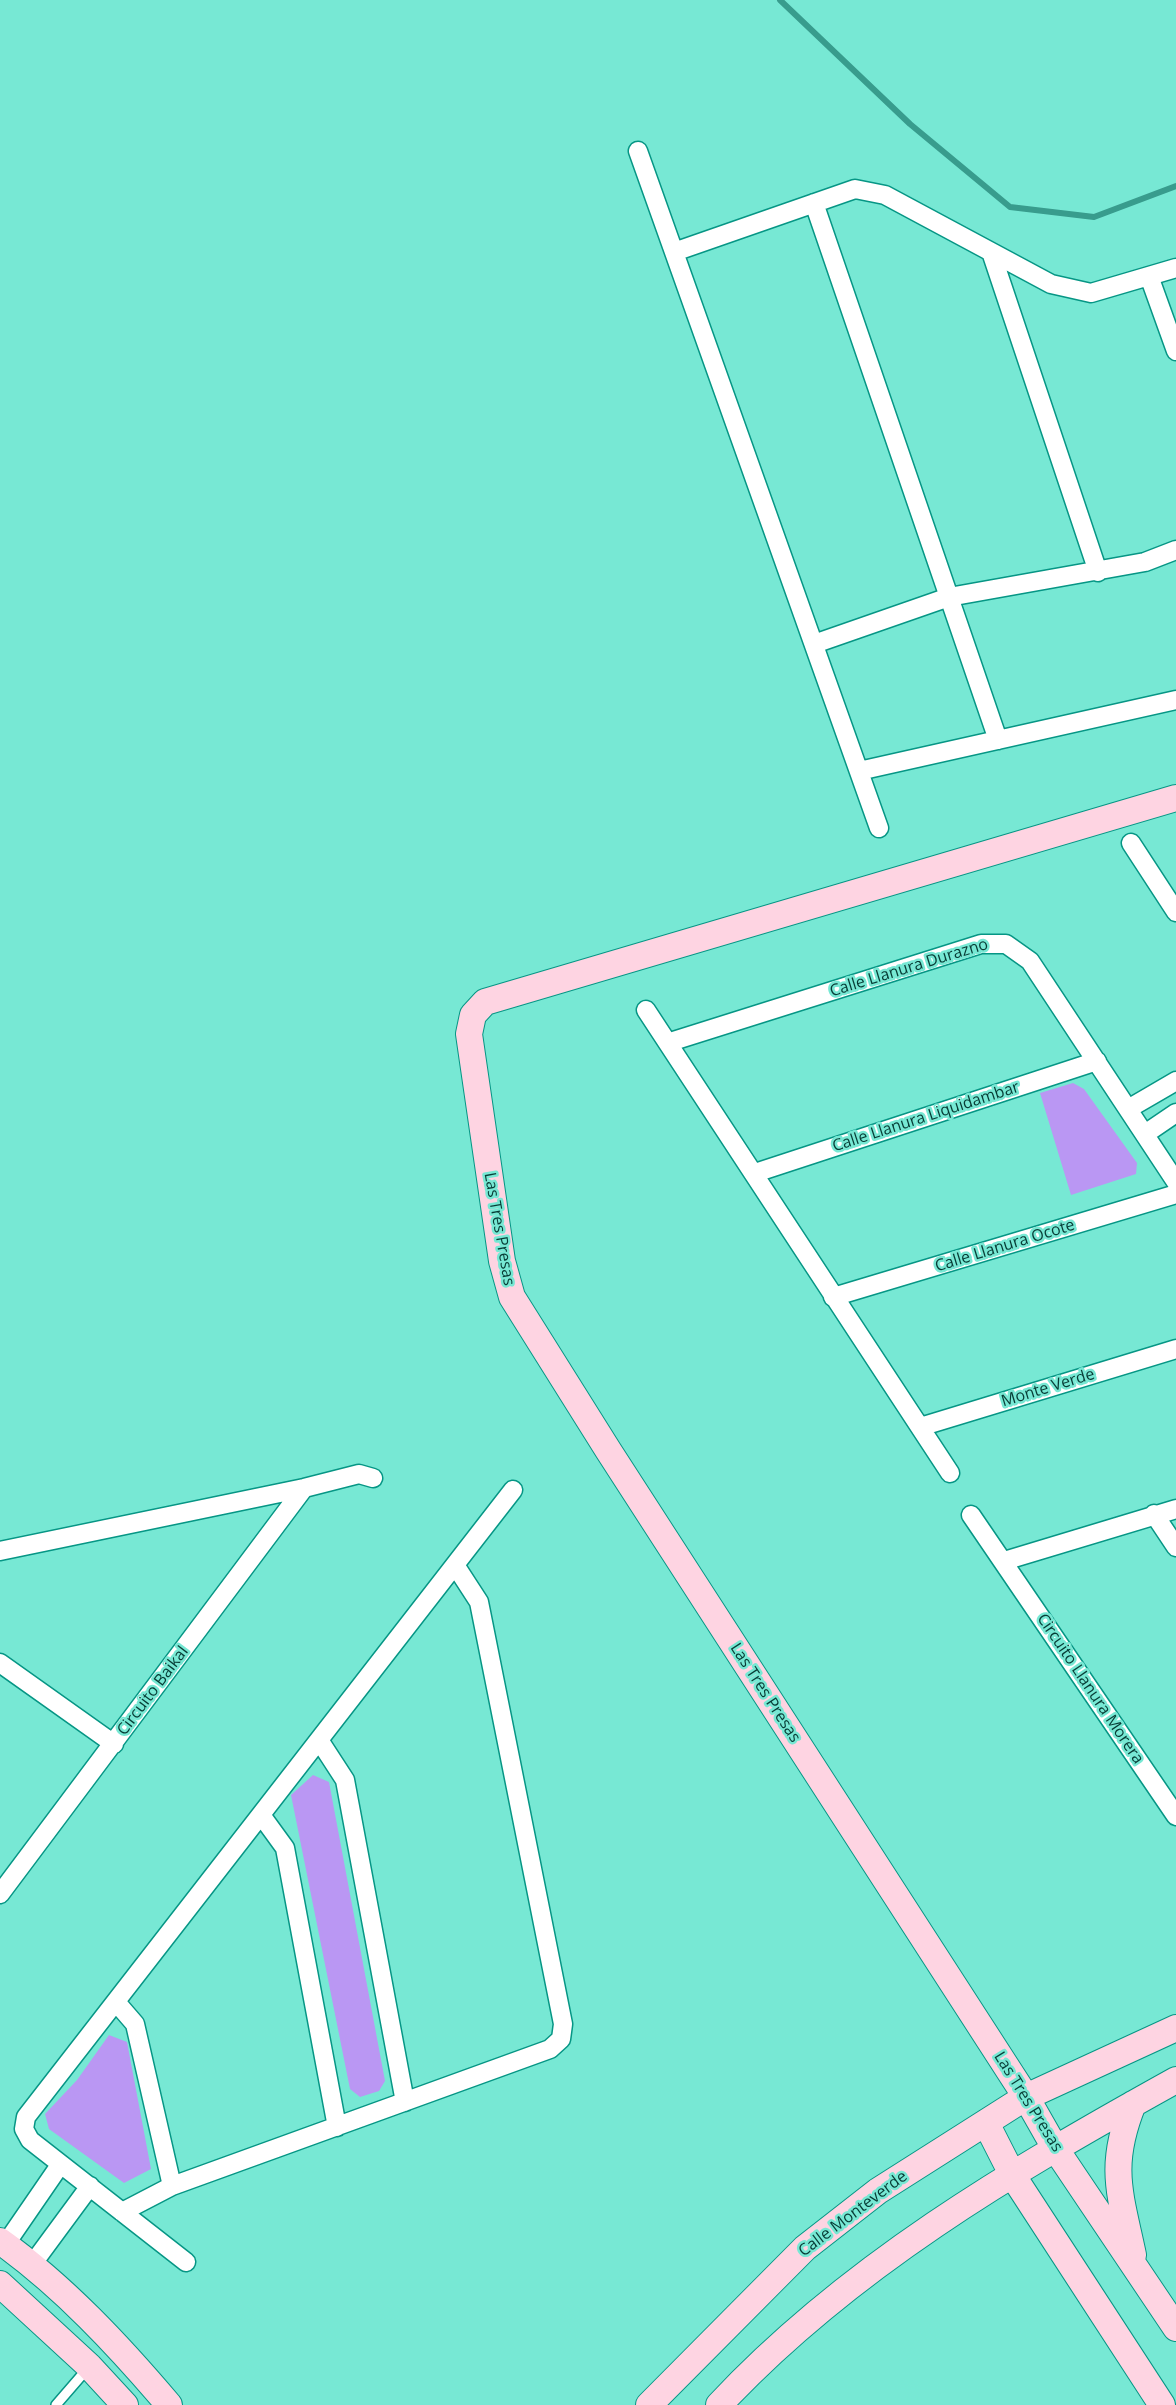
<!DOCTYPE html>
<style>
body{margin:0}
canvas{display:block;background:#77e8d4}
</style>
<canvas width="1176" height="2405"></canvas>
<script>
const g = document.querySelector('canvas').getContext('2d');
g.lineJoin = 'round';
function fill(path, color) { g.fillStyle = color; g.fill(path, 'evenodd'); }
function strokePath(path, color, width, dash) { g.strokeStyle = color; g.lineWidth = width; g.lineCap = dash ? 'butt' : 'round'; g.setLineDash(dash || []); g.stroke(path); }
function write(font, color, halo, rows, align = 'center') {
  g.font = font + ' "Open Sans",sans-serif'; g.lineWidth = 5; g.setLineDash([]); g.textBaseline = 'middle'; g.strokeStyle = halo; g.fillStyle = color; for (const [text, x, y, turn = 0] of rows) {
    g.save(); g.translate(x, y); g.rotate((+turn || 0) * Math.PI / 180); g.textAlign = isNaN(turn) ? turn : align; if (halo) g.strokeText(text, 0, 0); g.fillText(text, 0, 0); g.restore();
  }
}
const green = new Path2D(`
 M1073,1083L1084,1089L1137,1163L1136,1174L1071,1195L1040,1093Z
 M313,1775L329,1782L385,2081L379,2091L360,2097L350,2089L291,1795Z
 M109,2035L127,2042L151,2169L124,2183L49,2129L45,2114L77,2080Z`);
const stream = new Path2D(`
 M780,0L910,124L1010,207L1094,217L1176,186`);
const lane = new Path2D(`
 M56,2405L88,2368`);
const street = new Path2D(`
 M638,151L879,828
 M814,203L998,740
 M674,252L855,189L885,195L1051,284L1091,293L1176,268
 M991,252L1098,572
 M1149,276L1176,351
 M814,644L949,597L1145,562L1176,550
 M859,771L1176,700
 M1131,843L1176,912
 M646,1010L950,1473
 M670,1042L981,944H1006L1030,961L1176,1182
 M1128,1109L1176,1081
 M1145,1134L1176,1113
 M755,1173L1097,1061
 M833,1297L1176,1194
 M920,1427L1176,1349
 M1154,1514L1176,1547
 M971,1515L1176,1816
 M0,1551L304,1488L359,1474L373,1478
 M1004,1561L1176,1509
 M0,1663L114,1744
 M319,1740L345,1780L405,2102
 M261,1815L285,1848L337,2127
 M0,1894L304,1488
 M116,2002L135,2024L172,2186
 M122,2212L172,2186L550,2049L561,2039L563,2024L479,1602L455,1565
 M5,2245L60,2165
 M186,2262L30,2140L24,2129L26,2117L513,1490
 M31,2266L90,2186`);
const secondary = new Path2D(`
 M1176,798L485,1002L473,1015L469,1034L502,1261L512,1297L608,1450L1026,2097L1055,2148L1176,2328
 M1133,2104C1108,2166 1120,2193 1133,2255
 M986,2123L1013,2176L1162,2405
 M0,2241C63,2286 119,2346 169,2405
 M0,2284L89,2366L125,2405
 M649,2405L805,2248L878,2191L1026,2097L1176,2028
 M719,2405C848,2267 1012,2171 1176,2080`);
const streetNames = [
 ["Calle Llanura Durazno",909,968,-17],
 ["Calle Llanura Liquidambar",926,1117,-18],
 ["Las Tres Presas",499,1229,80],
 ["Calle Llanura Ocote",1005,1246,-17],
 ["Monte Verde",1048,1388,-17],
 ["Circuito Llanura Morera",1090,1689,56],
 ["Circuito Baikal",153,1691,-53],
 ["Las Tres Presas",765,1693,57],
 ["Las Tres Presas",1028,2102,58],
 ["Calle Monteverde",853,2214,-37]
];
fill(green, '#ba97f3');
strokePath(stream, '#389c8d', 6);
strokePath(lane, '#069685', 12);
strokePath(street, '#069685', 21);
strokePath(secondary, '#069685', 28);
strokePath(lane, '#fff', 9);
strokePath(street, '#fff', 18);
strokePath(secondary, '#fed4e2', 26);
write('16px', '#073c35', '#77e8d4', streetNames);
</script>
